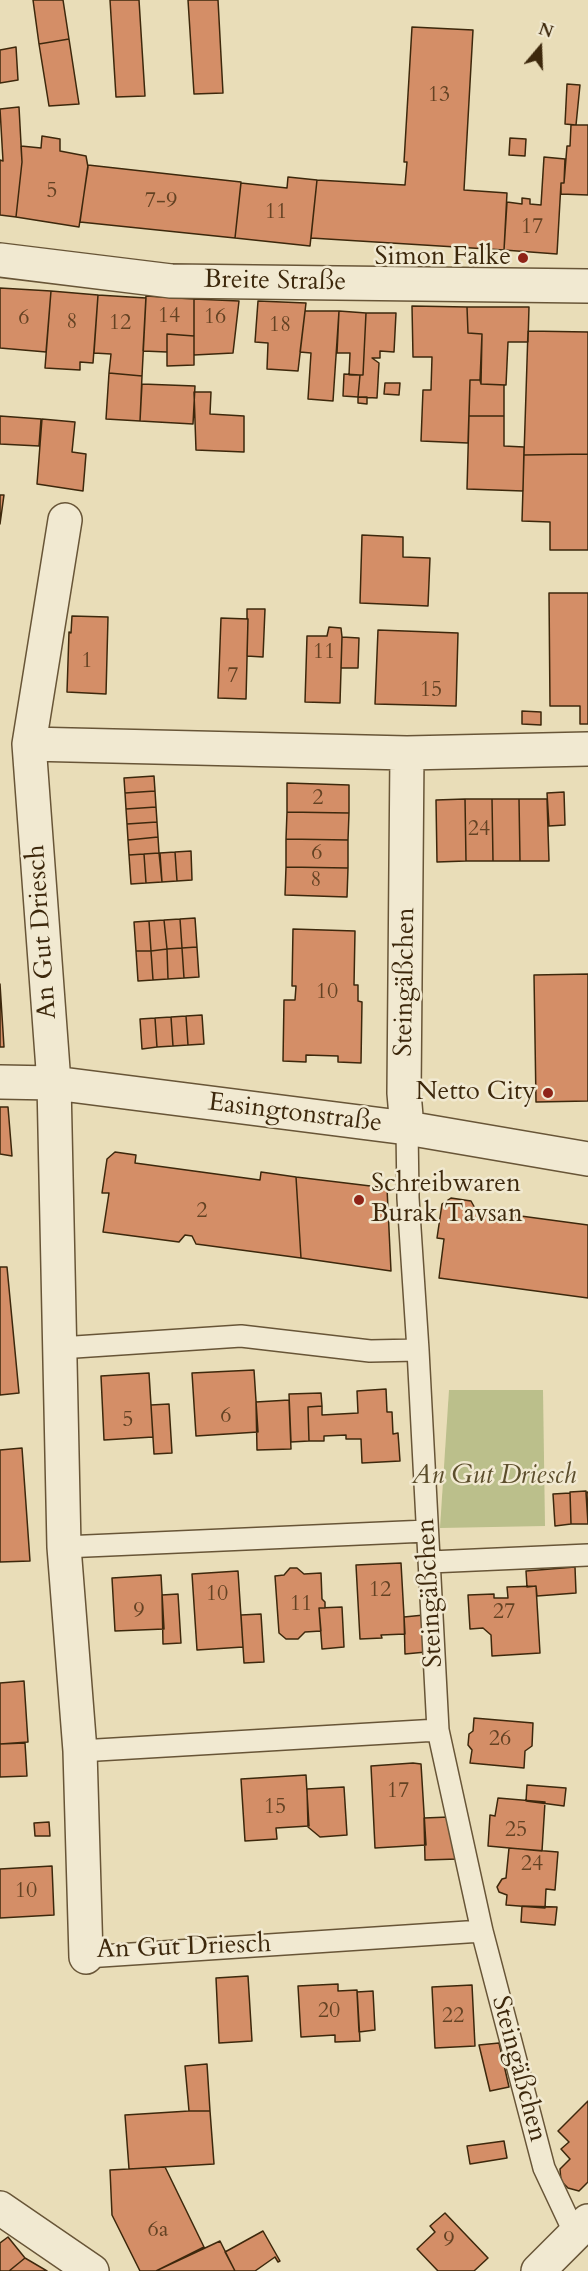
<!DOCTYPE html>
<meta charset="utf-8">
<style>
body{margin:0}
#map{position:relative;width:588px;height:2271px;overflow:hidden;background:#e9ddb8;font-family:Cardo,serif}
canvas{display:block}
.north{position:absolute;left:510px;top:18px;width:60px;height:60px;-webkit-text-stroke:4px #f1e9d1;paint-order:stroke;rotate:19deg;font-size:16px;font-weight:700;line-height:24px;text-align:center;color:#3d280c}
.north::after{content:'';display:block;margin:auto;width:21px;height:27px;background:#3d280c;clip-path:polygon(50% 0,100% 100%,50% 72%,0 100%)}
</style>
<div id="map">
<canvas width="588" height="2271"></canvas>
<div class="north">N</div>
</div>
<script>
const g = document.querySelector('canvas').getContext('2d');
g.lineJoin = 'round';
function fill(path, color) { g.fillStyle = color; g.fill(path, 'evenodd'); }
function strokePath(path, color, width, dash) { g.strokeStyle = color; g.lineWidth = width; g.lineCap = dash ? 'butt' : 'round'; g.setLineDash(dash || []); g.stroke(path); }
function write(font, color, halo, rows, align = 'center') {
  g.font = font + ' Cardo,serif'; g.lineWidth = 5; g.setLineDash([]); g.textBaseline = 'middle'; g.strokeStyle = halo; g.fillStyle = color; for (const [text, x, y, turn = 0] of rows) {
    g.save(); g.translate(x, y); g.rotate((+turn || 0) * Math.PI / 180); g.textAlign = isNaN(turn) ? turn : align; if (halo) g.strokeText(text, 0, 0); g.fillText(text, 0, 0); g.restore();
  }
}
const green = new Path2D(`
 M449,1390H543L545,1526L440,1528Z`);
const building = new Path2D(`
 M33,0H63L69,39L39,44Z
 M110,0H139L145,96L116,97Z
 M188,0H218L223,93L194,94Z
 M412,27L473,30L464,190L507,193L504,250L311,238L317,180L405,185L407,162H404Z
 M69,39L79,104L49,106L39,44Z
 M16,47L18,80L0,83V50Z
 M567,84L580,85L576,125L565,124Z
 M19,107L22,162L16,217L0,215V160L3,161L0,109Z
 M571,125H588V195L561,194V183H564L567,146H570Z
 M42,136L60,139V151L86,156L88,167L79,227L16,217L22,162L21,146L41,148Z
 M510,138L526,139L525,156L509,155Z
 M544,157L565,159L564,183H561L557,254L504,250L507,202L522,204V198L530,199V204L541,205Z
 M88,165L241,182L235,238L80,222Z
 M288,177L317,180L310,246L235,238L241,183L287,188Z
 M0,288L51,291L46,352L0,348Z
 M51,291L98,295L93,363L80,362V370L45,368Z
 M98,295L146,298L142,376L109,373L111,354L94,353Z
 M146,296L194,299V336L167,334V352L143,351Z
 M194,299L239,301L233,353L194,355Z
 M258,301L306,303L298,371L267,369L268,343L255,342Z
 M412,306L467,307L468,333L482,334L480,380H470L468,443L421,441L423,390H431L432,357H413Z
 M467,307H529L528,342H508L506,385L481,384L482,334L468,333Z
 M305,311H339L333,401L308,399L311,353L300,352Z
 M339,311L366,313L363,375H349L350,353H337Z
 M366,313H396L394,352L380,351V358H372L379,363L377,398L358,397L360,375H363Z
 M528,331L588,332V454L524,455Z
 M167,334L194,336V365L167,366Z
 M109,373L142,376L140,421L106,419Z
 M344,374L360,375L358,397L343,396Z
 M470,380H480L481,384L504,385V416H469Z
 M385,383H400L399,395L384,394Z
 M142,384L195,386L193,424L140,421Z
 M194,392H211L210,414L244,416V452L196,450Z
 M358,397H367V404L358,403Z
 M0,416L41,419L39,446L0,444Z
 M469,416H504V446L524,447L523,491L467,489Z
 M42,419L75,422L72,452L86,454L83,491L37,484Z
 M588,454V550H550V522L522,521L524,455Z
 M0,495H4L0,524Z
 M362,535L403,537V557L430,558L428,606L360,603Z
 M549,593H588V724H580V706H550Z
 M247,609H265L263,657L247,656L248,619L247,618Z
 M72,616L108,617L106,694L67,692L69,632L71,633Z
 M221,618L248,619L246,699L218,698Z
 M329,627L341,628L342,637L340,703L305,702L307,636H327Z
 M378,630L458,633L456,706L375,704Z
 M342,637L359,638L358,668H341Z
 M522,711L541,712V725L522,724Z
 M154,776L155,791L125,793L124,778Z
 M287,783L349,785V813L287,812Z
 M155,791L156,807L126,809L125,793Z
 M564,792L565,825L549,826L547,793Z
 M465,799H492L493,861H466Z
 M465,799L466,861L437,862L436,800Z
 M492,799H519L520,861H493Z
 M519,799H547L549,861H520Z
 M156,807L157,822L127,824L126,809Z
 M287,812L349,813L348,840L286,839Z
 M157,822L158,837L128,840L127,824Z
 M158,837L159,853L129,855L128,840Z
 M286,839L348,840V868L286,867Z
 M191,851L192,880L177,881L175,852Z
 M175,852L177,881L162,882L160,853Z
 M159,853L162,882L146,883L144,854Z
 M144,854L146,883L131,884L129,855Z
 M286,867L348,868L347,897L285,895Z
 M195,918L197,947L182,948L180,919Z
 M180,919L182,948L167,949L164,920Z
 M164,920L167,949L151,951L149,921Z
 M149,921L151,951H136L134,922Z
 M293,929L355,931L354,985H358V1001L362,1002L361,1063L338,1062V1056L306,1055V1062L283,1061L284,1000H295L296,986H292Z
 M197,947L199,977L184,978L182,948Z
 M182,948L184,978L168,979L167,949Z
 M167,949L168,979L153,980L151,951Z
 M136,951H151L153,980L138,981Z
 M588,974V1101L536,1102L534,975Z
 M0,984L4,1047H0Z
 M202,1015L204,1044L188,1045L186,1016Z
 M186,1016L188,1045L173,1046L171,1017Z
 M171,1017L173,1046L157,1047L155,1018Z
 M155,1018L157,1047L142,1049L140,1019Z
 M0,1107H8L12,1156L0,1154Z
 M115,1152L136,1155L135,1163L260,1180L261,1172L296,1177L301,1258L196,1244L192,1236L185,1235L179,1242L103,1232L109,1193H102L107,1159Z
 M296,1177L387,1188L391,1271L301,1258Z
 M451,1198L471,1201L476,1210L588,1225V1298L439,1278L444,1239L437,1238L442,1204Z
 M0,1267H7L19,1393L0,1395Z
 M254,1370L258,1432L196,1436L192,1373Z
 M149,1373L153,1437L104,1440L101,1376Z
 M386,1389L387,1412H392L393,1434L398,1433L400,1461L362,1463L361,1439H346V1435L324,1436V1441H309L308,1407L322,1406V1415L358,1413L357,1391Z
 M321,1393L322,1406L308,1407L309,1441L291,1442L289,1394Z
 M289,1400L291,1449L257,1450L256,1402Z
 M169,1404L172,1453L154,1454L151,1405Z
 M22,1448L30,1561L0,1562V1450Z
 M586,1491L588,1524H571L570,1492Z
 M588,1492V1524L586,1493Z
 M570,1493L571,1524L555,1526L553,1494Z
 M401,1563L405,1634L381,1635L382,1638L360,1639L356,1565Z
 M575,1567L576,1593L537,1596L536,1586L527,1587L526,1571Z
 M290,1568H297L304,1574L321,1573L322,1599L325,1602V1608H319L321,1631L305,1632L298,1639H286L279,1633L275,1576L284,1575Z
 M238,1571L243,1647L197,1650L192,1574Z
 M161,1575L164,1629L115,1631L112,1578Z
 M536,1586L540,1653L492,1656L491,1635L483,1628L470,1629L468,1595L494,1594V1598H508L507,1587Z
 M178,1594L181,1643L163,1644L162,1595Z
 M342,1607L344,1647L322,1649L319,1608Z
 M261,1614L264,1662L244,1663L241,1615Z
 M424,1615L426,1652L405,1654L404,1617Z
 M24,1681L28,1742L0,1744V1683Z
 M474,1718L533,1723L532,1746L525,1751L524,1768L470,1763L472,1750L468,1745L469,1734L473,1731Z
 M25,1743L27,1776L0,1777V1744Z
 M413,1763L421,1764L426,1845L375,1848L371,1766Z
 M306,1775L309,1826L276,1828L277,1839L245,1841L241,1779Z
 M527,1785L566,1788L564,1806L526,1801Z
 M344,1787L347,1835L320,1837L308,1827L307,1789Z
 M498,1798L545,1802L542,1851L488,1846L490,1815L495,1816Z
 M449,1817L458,1859L425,1860L424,1818Z
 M49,1822L50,1836H35L34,1823Z
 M509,1848L558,1852L555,1890L546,1889L545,1908L506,1905L507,1895L499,1892L497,1887L502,1879L506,1878Z
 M52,1866L54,1915L0,1918V1869Z
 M522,1906L557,1907L555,1925L521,1922Z
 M248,1976L252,2041L219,2043L216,1978Z
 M338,1984V1991L357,1990L360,2041L335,2042V2035L301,2037L298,1986Z
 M472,1985L475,2046L435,2048L432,1987Z
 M373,1991L375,2030L359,2032L357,1992Z
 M499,2043L509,2087L490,2091L479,2045Z
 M207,2064L210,2111H189L185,2066Z
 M588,2101V2182L579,2191L568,2188L561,2181L560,2169L570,2159L561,2149L569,2142L558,2131Z
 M189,2111H210L214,2164L129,2169L125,2115Z
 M504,2141L507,2158L470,2164L467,2146Z
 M165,2167L204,2247L156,2271H140L112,2215L110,2170Z
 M445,2213L488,2258L474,2271H438L417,2249L435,2232L430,2226Z
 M263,2231L280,2261L278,2262L275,2257L255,2271H235L225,2252Z
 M8,2237L25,2258L9,2271H0V2243Z
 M220,2241L235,2271H156Z
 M25,2258L47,2271H9Z`);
const lane = new Path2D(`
 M407,1128L408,1198L418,1350L438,1730L482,1931L544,2168L575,2234
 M60,1348L241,1336L370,1351L418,1350
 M64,1547L427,1531
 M430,1562L588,1555
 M80,1751L438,1730
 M86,1957L482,1931`);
const street = new Path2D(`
 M0,260L171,281L588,286
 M65,520L29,744L54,1083L64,1547L80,1751L86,1957
 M29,744L407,753L588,749
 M407,753L404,1093L407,1128
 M0,1082L54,1083L407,1128L588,1159
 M0,2208L92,2271
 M538,2271L588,2221`);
const markers = [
 [523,258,6,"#8f2418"],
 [548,1093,6,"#8f2418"],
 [359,1200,6,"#8f2418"]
];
const numberNames = [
 ["13",439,96],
 ["5",52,192],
 ["7-9",161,202],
 ["11",276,213],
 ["17",532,228],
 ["14",169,317],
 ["16",215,318],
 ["6",24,319],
 ["8",72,323],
 ["12",120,324],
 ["18",280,326],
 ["11",324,653],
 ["1",87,662],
 ["7",233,677],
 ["15",431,691],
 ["2",318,799],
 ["24",479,830],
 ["6",317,854],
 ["8",316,881],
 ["10",327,993],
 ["2",202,1212],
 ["6",226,1417],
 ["5",128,1421],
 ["12",380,1591],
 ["10",217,1595],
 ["11",301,1605],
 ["9",139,1612],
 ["27",504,1613],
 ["26",500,1740],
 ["17",398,1792],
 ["15",275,1808],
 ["25",516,1831],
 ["24",532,1865],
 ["10",26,1892],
 ["20",329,2012],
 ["22",453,2017],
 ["6a",158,2231],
 ["9",449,2241]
];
const poiNames = [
 ["Simon Falke",511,258],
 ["Netto City",536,1093],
 ["Schreibwaren",371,1185,"left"],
 ["Burak Tavsan",371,1215,"left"]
];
const streetNames = [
 ["Breite Straße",275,282,1],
 ["An Gut Driesch",43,932,-94],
 ["Steingäßchen",406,982,-89],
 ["Easingtonstraße",295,1114,7],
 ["Steingäßchen",431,1593,-93],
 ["An Gut Driesch",184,1948,-2],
 ["Steingäßchen",518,2069,75]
];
const parkNames = [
 ["An Gut Driesch",494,1477]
];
fill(green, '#bbbf8b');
fill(building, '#d48e67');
strokePath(building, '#3d280c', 1.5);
strokePath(lane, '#685537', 24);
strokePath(street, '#685537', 36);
strokePath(lane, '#f1e9d1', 21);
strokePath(street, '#f1e9d1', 33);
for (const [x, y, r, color] of markers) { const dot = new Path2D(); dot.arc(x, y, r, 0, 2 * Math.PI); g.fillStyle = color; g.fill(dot); strokePath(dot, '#f1e9d1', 2); }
write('22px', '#634223', null, numberNames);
write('26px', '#3d280c', '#f1e9d1', poiNames, 'right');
write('26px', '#3d280c', '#f1e9d1', streetNames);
write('italic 26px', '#5c4e2c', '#f1e9d1', parkNames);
</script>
